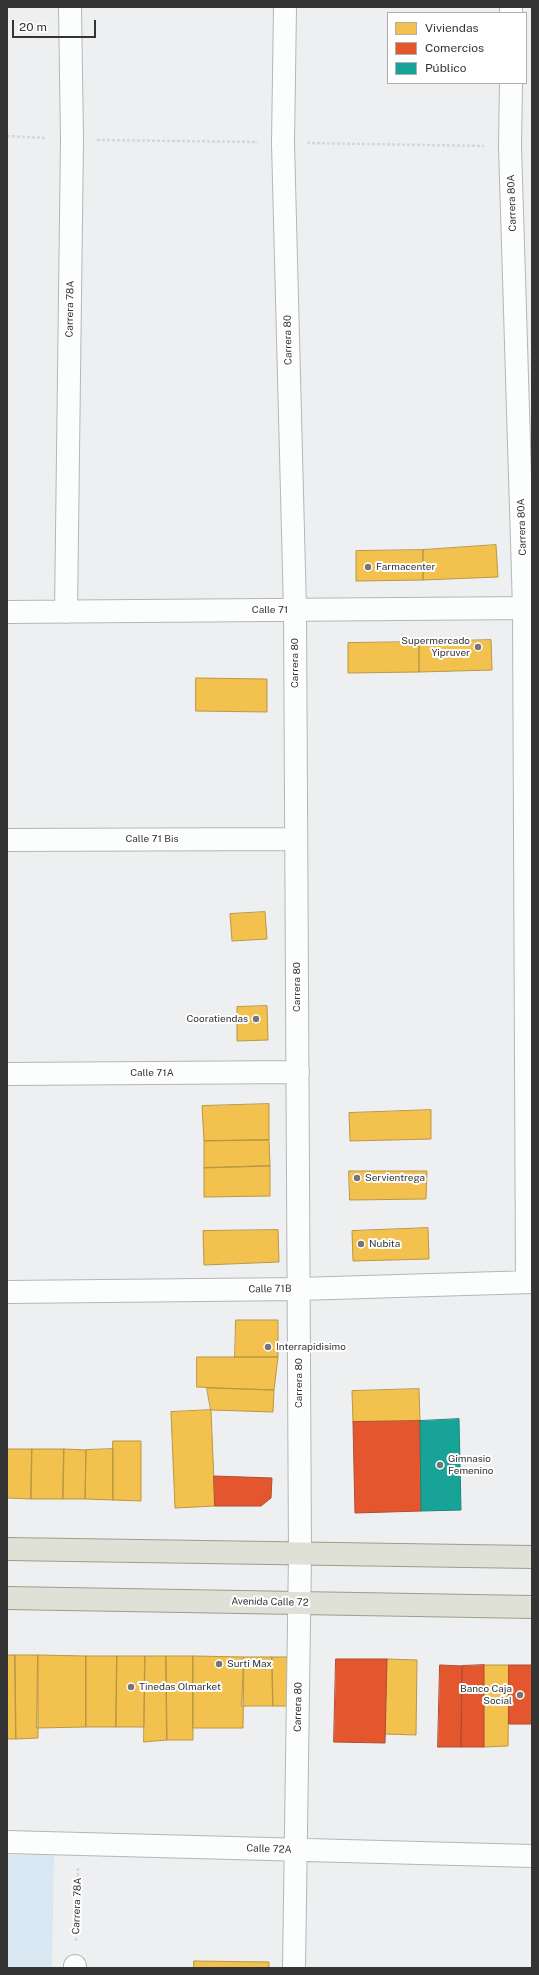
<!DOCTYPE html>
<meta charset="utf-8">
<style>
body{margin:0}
#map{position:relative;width:539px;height:1975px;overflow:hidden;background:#eeeff0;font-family:"Public Sans",sans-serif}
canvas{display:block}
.frame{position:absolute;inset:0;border:8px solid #343435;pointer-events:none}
.legend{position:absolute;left:387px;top:12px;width:140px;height:72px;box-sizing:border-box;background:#fff;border:1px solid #aeaeae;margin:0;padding:5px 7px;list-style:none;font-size:12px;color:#343435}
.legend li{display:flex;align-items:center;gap:8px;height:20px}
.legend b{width:20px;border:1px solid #aeaeae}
.scale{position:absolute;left:12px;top:20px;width:84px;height:18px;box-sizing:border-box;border:2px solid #343435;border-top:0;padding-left:5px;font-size:12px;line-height:14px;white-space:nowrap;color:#343435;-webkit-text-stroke:3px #fff;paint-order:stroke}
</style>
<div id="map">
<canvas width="539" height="1975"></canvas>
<div class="frame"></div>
<ul class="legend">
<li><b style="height:11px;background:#f2c14e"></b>Viviendas</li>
<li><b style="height:11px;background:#e4572e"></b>Comercios</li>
<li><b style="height:11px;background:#17a398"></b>Público</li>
</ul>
<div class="scale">20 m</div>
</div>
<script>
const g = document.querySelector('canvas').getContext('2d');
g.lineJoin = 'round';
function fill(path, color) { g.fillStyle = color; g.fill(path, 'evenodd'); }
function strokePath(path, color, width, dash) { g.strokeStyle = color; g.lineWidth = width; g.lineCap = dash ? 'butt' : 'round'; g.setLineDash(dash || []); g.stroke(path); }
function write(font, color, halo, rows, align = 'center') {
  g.font = font + ' "Public Sans",sans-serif'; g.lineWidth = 4; g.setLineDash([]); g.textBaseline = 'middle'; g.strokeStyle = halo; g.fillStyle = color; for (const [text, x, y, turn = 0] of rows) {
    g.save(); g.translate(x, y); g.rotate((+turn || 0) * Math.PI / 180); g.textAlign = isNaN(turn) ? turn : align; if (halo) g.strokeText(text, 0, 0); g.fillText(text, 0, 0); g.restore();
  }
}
const green = new Path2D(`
 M7,1855H54L52,1968H7Z`);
const homes = new Path2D(`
 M496,545L498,577L423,580V550Z
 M423,550V580L356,581V551Z
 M491,640L492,670L419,672V642Z
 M419,642V672L348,673V643Z
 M196,678L267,679V712L196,711Z
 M265,912L267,939L232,941L230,914Z
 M267,1006L268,1040L237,1041V1007Z
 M269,1104V1140L204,1141L202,1106Z
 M431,1110V1139L350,1141L349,1113Z
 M269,1140L270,1166L204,1168V1141Z
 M270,1166V1196L204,1197V1168Z
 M349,1171H427L426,1199L350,1200Z
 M428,1228L429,1259L353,1261L352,1231Z
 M278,1230L279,1262L204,1265L203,1231Z
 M236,1320H278V1357H235Z
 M197,1357H278L274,1390L197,1387Z
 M207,1388L274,1390L273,1412L211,1410Z
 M419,1389L420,1421L353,1422L352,1391Z
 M211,1410L215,1506L175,1508L171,1412Z
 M113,1441H141V1501L113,1500Z
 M7,1449H32L31,1499L7,1498Z
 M32,1449H64L63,1499H31Z
 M64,1449L86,1450L85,1499H63Z
 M113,1449V1500L85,1499L86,1450Z
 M7,1655H15L16,1739H7Z
 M15,1655H38V1738L16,1739Z
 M38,1655L86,1656V1727L37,1728Z
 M86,1656H117L116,1727H86Z
 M117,1656H145L144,1727H116Z
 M145,1656H166L167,1740L144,1742Z
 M166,1656H193V1740H167Z
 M193,1656L244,1657L243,1728H193Z
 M244,1657H272L273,1706H242Z
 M272,1657H290V1706H273Z
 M387,1659L417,1660L416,1735L385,1734Z
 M484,1665H509L508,1746L484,1747Z
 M194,1961L269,1962V1968H194Z`);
const shops = new Path2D(`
 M420,1421L421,1511L355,1513L353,1422Z
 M214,1476L272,1478L271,1498L261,1506H215Z
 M336,1659H387L385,1743L334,1742Z
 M440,1665L462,1666L461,1747H438Z
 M484,1665V1747H461L462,1666Z
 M509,1665H532V1724H509Z`);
const public = new Path2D(`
 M459,1419L461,1510L421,1511L420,1421Z`);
const path = new Path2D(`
 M7,136L46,138
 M97,140L258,142
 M307,143L484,146
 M76,1941L78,1868`);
const minor = new Path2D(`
 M285,7L283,143L295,610L300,1554L294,1968
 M511,13V7
 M511,83L510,146L524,608L527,1282
 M7,612L532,608
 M66,612L72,139L70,7
 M7,840L296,839
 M7,1074L298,1072
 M7,1292L299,1289L532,1282
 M7,1842L532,1856
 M75,1968V1966`);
const major = new Path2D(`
 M7,1549L532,1557
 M7,1598L532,1607`);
const markers = [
 [368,567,4,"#757576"],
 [478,647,4,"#757576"],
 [256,1019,4,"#757576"],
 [357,1178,4,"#757576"],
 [361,1244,4,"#757576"],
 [268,1347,4,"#757576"],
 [440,1465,4,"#757576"],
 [219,1664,4,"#757576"],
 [131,1687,4,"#757576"],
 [520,1695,4,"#757576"]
];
const streetNames = [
 ["Carrera 80A",512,203,-92],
 ["Carrera 78A",70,309,-89],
 ["Carrera 80",288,340,-91],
 ["Carrera 80A",522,527,-92],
 ["Calle 71",270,610],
 ["Carrera 80",295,663,-90],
 ["Calle 71 Bis",152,839],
 ["Carrera 80",297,987,-90],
 ["Calle 71A",152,1073],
 ["Calle 71B",270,1289,-1],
 ["Carrera 80",299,1383,-90],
 ["Avenida Calle 72",270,1602,1],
 ["Carrera 80",298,1707,-89],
 ["Calle 72A",269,1849,2],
 ["Carrera 78A",77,1906,-88]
];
const poiNames = [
 ["Farmacenter",376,567],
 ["Supermercado",470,641,"right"],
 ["Yipruver",470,653,"right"],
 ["Cooratiendas",248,1019,"right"],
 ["Servientrega",365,1178],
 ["Nubita",369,1244],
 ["Interrapidisimo",276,1347],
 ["Gimnasio",448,1459],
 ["Femenino",448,1471],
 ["Surti Max",227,1664],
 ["Tinedas Olmarket",139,1687],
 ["Banco Caja",512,1689,"right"],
 ["Social",512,1701,"right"]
];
fill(green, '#d9e7f3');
fill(homes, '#f2c14e');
strokePath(homes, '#b99746', 1);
fill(shops, '#e4572e');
strokePath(shops, '#af4c30', 1);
fill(public, '#17a398');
strokePath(public, '#20827a', 1);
strokePath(minor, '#b5b6b6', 24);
strokePath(major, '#9c9e8c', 24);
strokePath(path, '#d6d7d7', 2.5, [3, 2]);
strokePath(minor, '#fcfdfd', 22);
strokePath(major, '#dfe0d6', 22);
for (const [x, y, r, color] of markers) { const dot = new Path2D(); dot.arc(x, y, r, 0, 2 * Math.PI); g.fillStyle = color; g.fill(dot); strokePath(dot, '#fff', 1.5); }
write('10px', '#343435', '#fff', streetNames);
write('10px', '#343435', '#fff', poiNames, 'left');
</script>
